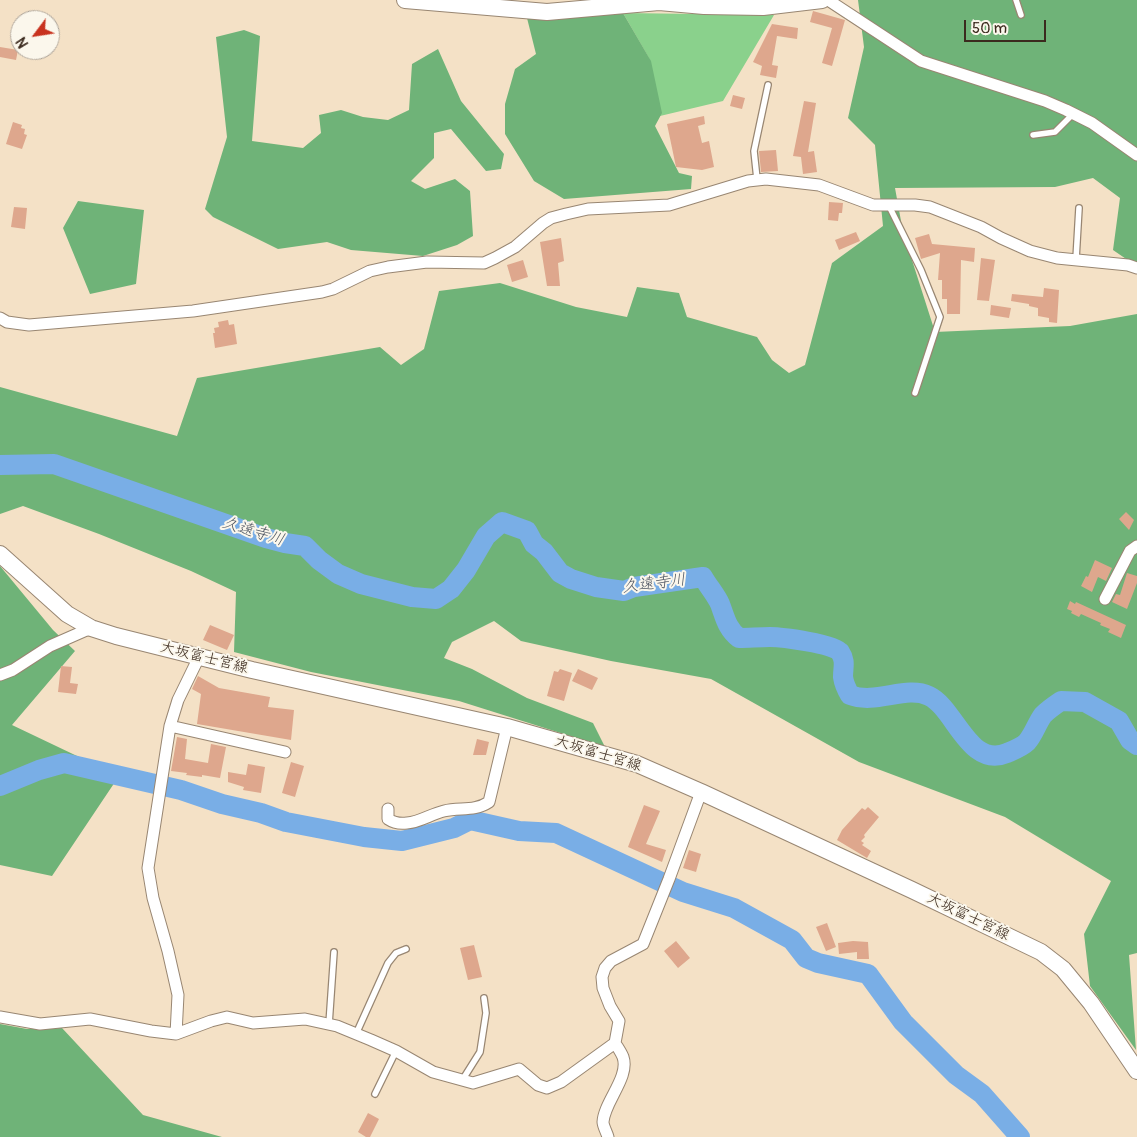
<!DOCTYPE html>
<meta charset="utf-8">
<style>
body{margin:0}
#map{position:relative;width:1137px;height:1137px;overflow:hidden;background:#f4e1c6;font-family:Pangolin,sans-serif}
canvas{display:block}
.north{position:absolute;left:10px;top:10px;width:50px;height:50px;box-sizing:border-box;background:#fbf7ec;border:1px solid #aea59a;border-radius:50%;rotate:239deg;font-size:14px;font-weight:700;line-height:20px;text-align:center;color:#3b2a1e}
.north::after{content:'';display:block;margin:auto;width:18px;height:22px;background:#c8321e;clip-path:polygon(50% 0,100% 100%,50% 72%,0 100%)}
.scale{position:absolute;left:964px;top:20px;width:82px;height:22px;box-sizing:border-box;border:2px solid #3b2a1e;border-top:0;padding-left:6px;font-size:15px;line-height:18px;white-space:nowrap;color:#3b2a1e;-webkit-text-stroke:4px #fbf7ec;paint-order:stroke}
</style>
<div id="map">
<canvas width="1137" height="1137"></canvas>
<div class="north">N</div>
<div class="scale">50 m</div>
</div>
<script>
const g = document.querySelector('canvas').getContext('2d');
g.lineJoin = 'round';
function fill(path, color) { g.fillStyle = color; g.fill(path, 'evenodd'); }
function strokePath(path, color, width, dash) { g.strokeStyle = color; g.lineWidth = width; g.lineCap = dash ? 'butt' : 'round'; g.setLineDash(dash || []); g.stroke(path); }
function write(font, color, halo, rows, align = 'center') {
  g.font = font + ' Pangolin,"Klee One",sans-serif'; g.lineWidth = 4; g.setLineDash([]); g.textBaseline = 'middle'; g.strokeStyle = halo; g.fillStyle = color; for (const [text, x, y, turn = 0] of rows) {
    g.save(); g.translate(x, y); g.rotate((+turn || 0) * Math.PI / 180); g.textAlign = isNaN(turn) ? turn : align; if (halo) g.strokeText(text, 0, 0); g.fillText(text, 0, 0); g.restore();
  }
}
const green = new Path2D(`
 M623,13L774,15L723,101L660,116L649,58Z`);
const forest = new Path2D(`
 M858,0H1137V264L1132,263L1113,250L1120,198L1093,178L1055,187L895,188L903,232L935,332L1070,326L1137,314V953L1129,955L1136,1050L1090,986L1084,934L1111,881L1005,817L859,762L711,679L611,661L521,641L494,621L452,642L444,658L472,669L527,698L593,723L605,747L459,701L311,672L234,652L236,592L191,571L99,534L23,506L0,514V387L177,436L197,378L380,347L401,365L424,349L439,291L500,283L576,307L627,317L637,287L679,293L687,317L757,337L772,360L789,373L805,365L832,263L883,226L875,145L848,118L864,47Z
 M623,13L651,61L662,113L655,126L679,173L692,176L691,189L564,199L534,181L505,134V104L515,69L536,54L527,18Z
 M244,30L260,36L252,141L303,148L321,133L319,115L341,110L363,117L388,120L409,110L412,64L438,49L461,101L504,154L501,169L486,171L451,129L434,133V158L411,181L425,189L455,179L470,191L473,236L457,245L423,256L351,250L327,242L278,249L213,217L205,209L227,137L216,37Z
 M78,201L144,210L136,284L90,294L63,228Z
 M0,566L53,630L75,651L12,725L119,776L52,876L0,865Z
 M0,1024L27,1029L62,1028L143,1115L222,1137H0Z`);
const river = new Path2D(`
 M0,465L54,464L266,538L285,543L305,546L319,560L338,574L361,584L412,597L436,599L451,589L466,570L486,536L502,522L527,531L534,544L544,552L560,573L571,579L596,587L624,591L634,587L703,577C708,586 716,595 720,604C725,617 727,629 739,638C749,638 759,637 770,637C781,637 835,644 840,652C846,661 843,667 843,677C844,684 847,690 850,695C876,705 906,685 929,696C955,708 969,769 1007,753C1014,750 1022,747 1027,742C1034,734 1037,723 1043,715C1048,710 1055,705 1061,701L1085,702L1119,721L1130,740L1137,745
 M0,786L39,770L64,763L181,790L222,804L261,813L286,822L364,837L402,841L454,828L470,820L519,831L556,833L683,892L734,908L792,940L806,958L818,963L868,974L903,1022L956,1075L982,1094L1020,1137`);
const building = new Path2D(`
 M813,11L845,20L832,66L822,63L832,28L810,22Z
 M772,24L798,28L797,39L777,36L772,65L778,66L776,78L760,75L762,66L753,62Z
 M0,47L18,50L16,60L0,57Z
 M733,95L745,98L742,109L730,106Z
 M804,101L816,103L808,152L814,151L817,172L803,174L801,157L793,156Z
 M704,116L705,124L698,126L702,143L709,141L714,167L702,170L676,167L667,124Z
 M13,122L22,125L21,128L25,129L24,134L27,135L22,149L6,144Z
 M776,150L778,171L761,172L759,151Z
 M829,202L843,203L842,213H839L838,221L828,220Z
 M14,207L27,208L25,229L11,227Z
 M856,232L860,241L839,250L835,240Z
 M929,234L932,244L975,248L974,262L961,260L960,314H947V299H942V280H938L940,253L921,259L915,238Z
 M561,238L564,261L558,263L560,286H547L540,242Z
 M981,258L995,260L989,301L977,300Z
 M523,260L528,277L512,282L507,265Z
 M1044,288L1059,290L1057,323L1049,322V318L1038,316V308L1029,306V304L1011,301L1012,294L1043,297Z
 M991,305L1011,308L1009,318L990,315Z
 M228,320L229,325L234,324L237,344L215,348L213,333H215L214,328L219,327L218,322Z
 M1126,512L1134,520L1129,530L1119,519Z
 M1095,560L1112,568L1106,581L1098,577L1092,592L1081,586L1086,576L1088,577Z
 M1127,573L1137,576V583L1127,609L1112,602L1116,594L1120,595Z
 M1070,601L1075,604L1076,602L1126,625L1121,638L1108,632L1110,629L1100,625L1101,623L1081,614L1079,617L1071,613L1072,611L1067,609Z
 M210,625L234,635L227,650L203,640Z
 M61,666L72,667L70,683L78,684L76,694L58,692Z
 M560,669L572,673L564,701L547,696L554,671L558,672Z
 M578,669L598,678L592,690L572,681Z
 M198,676L219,688L270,697L268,707L294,710L291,740L197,724L201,694L192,689Z
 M177,737L187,739L185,759L208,763L211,744L226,747L220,778L202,775V777L186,775L187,773L171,771Z
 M477,739L489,742L486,755H473Z
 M291,762L304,766L295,797L282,793Z
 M248,764L265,767L261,793L243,790L244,787L228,782V772L246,775Z
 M644,805L660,811L646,844L666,850L662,862L628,847Z
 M868,807L879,817L864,835L865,837L861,841L864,843L862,845L871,851L867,858L837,840L842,830L862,808L865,810Z
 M689,850L701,854L696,872L683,868Z
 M827,923L836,947L826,951L816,927Z
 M676,941L690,958L678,968L664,951Z
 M853,941L868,942L869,959H857V952L839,954L838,943Z
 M474,945L482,977L468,980L460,948Z
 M368,1113L379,1119L370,1137H366L358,1132Z`);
const lane = new Path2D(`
 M1016,0L1021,15
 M1033,135L1055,132L1073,114
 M757,179L754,151L768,85
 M889,206L921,270L940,317L915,393
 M1076,259L1079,208
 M329,1024L334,952
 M356,1034L388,963L396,953L406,949
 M463,1079L480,1052L486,1013L484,998
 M375,1094L396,1051`);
const street = new Path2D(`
 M828,0L921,61L1045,101L1066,110L1092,123L1137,155
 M0,318L7,322L29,325L193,311L322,292L333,289L370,271L388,267L427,262L484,263L495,258L515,247L543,223L551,218L566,214L588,209L669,205L748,181L766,179L819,185L873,205H915L930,207L981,227L1001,238L1030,251L1057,258L1128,265L1137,268
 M1105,599L1130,551L1137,546
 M0,675L13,670L50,646L91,628
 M170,726L285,752
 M388,809V819C394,823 400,824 407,823C420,822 431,814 444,811C460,807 474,812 489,802L507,727
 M0,1017L40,1024L90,1019L151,1031L176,1034L211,1021L227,1017L253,1023L305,1019L337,1026L371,1040L396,1051L433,1072L473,1083L519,1069L538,1085L547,1088L561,1082L615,1043L619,1021L610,1006L603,988L602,977L605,968L611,961L643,944L669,879L701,792
 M176,1034L178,995L168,951L153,898L148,868L170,726L178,700L199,657
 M608,1137C607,1133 603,1126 603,1122C604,1102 630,1077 623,1057C621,1052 618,1048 615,1043`);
const secondary = new Path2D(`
 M405,0L547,12L659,2L704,6L763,7L822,0
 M0,554L67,614L91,628L116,636L252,670L507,727L637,764L701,792L912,890L1041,952L1063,969L1091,1003L1137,1071`);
const streetNames = [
 ["大坂富士宮線",204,658,14],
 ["大坂富士宮線",598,754,17],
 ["大坂富士宮線",968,917,26]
];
const waterNames = [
 ["久遠寺川",253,532,17],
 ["久遠寺川",654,584,-7]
];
fill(green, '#8ad18c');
fill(forest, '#6fb378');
strokePath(river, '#79aee6', 20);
fill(building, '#dea78d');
strokePath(lane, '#988672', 8);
strokePath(street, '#988672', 13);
strokePath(secondary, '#988672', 18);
strokePath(lane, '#fff', 5.5);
strokePath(street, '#fff', 11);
strokePath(secondary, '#fff', 16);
write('15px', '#3b2a1e', '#fbf7ec', streetNames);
write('italic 16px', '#515864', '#fbf7ec', waterNames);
</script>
